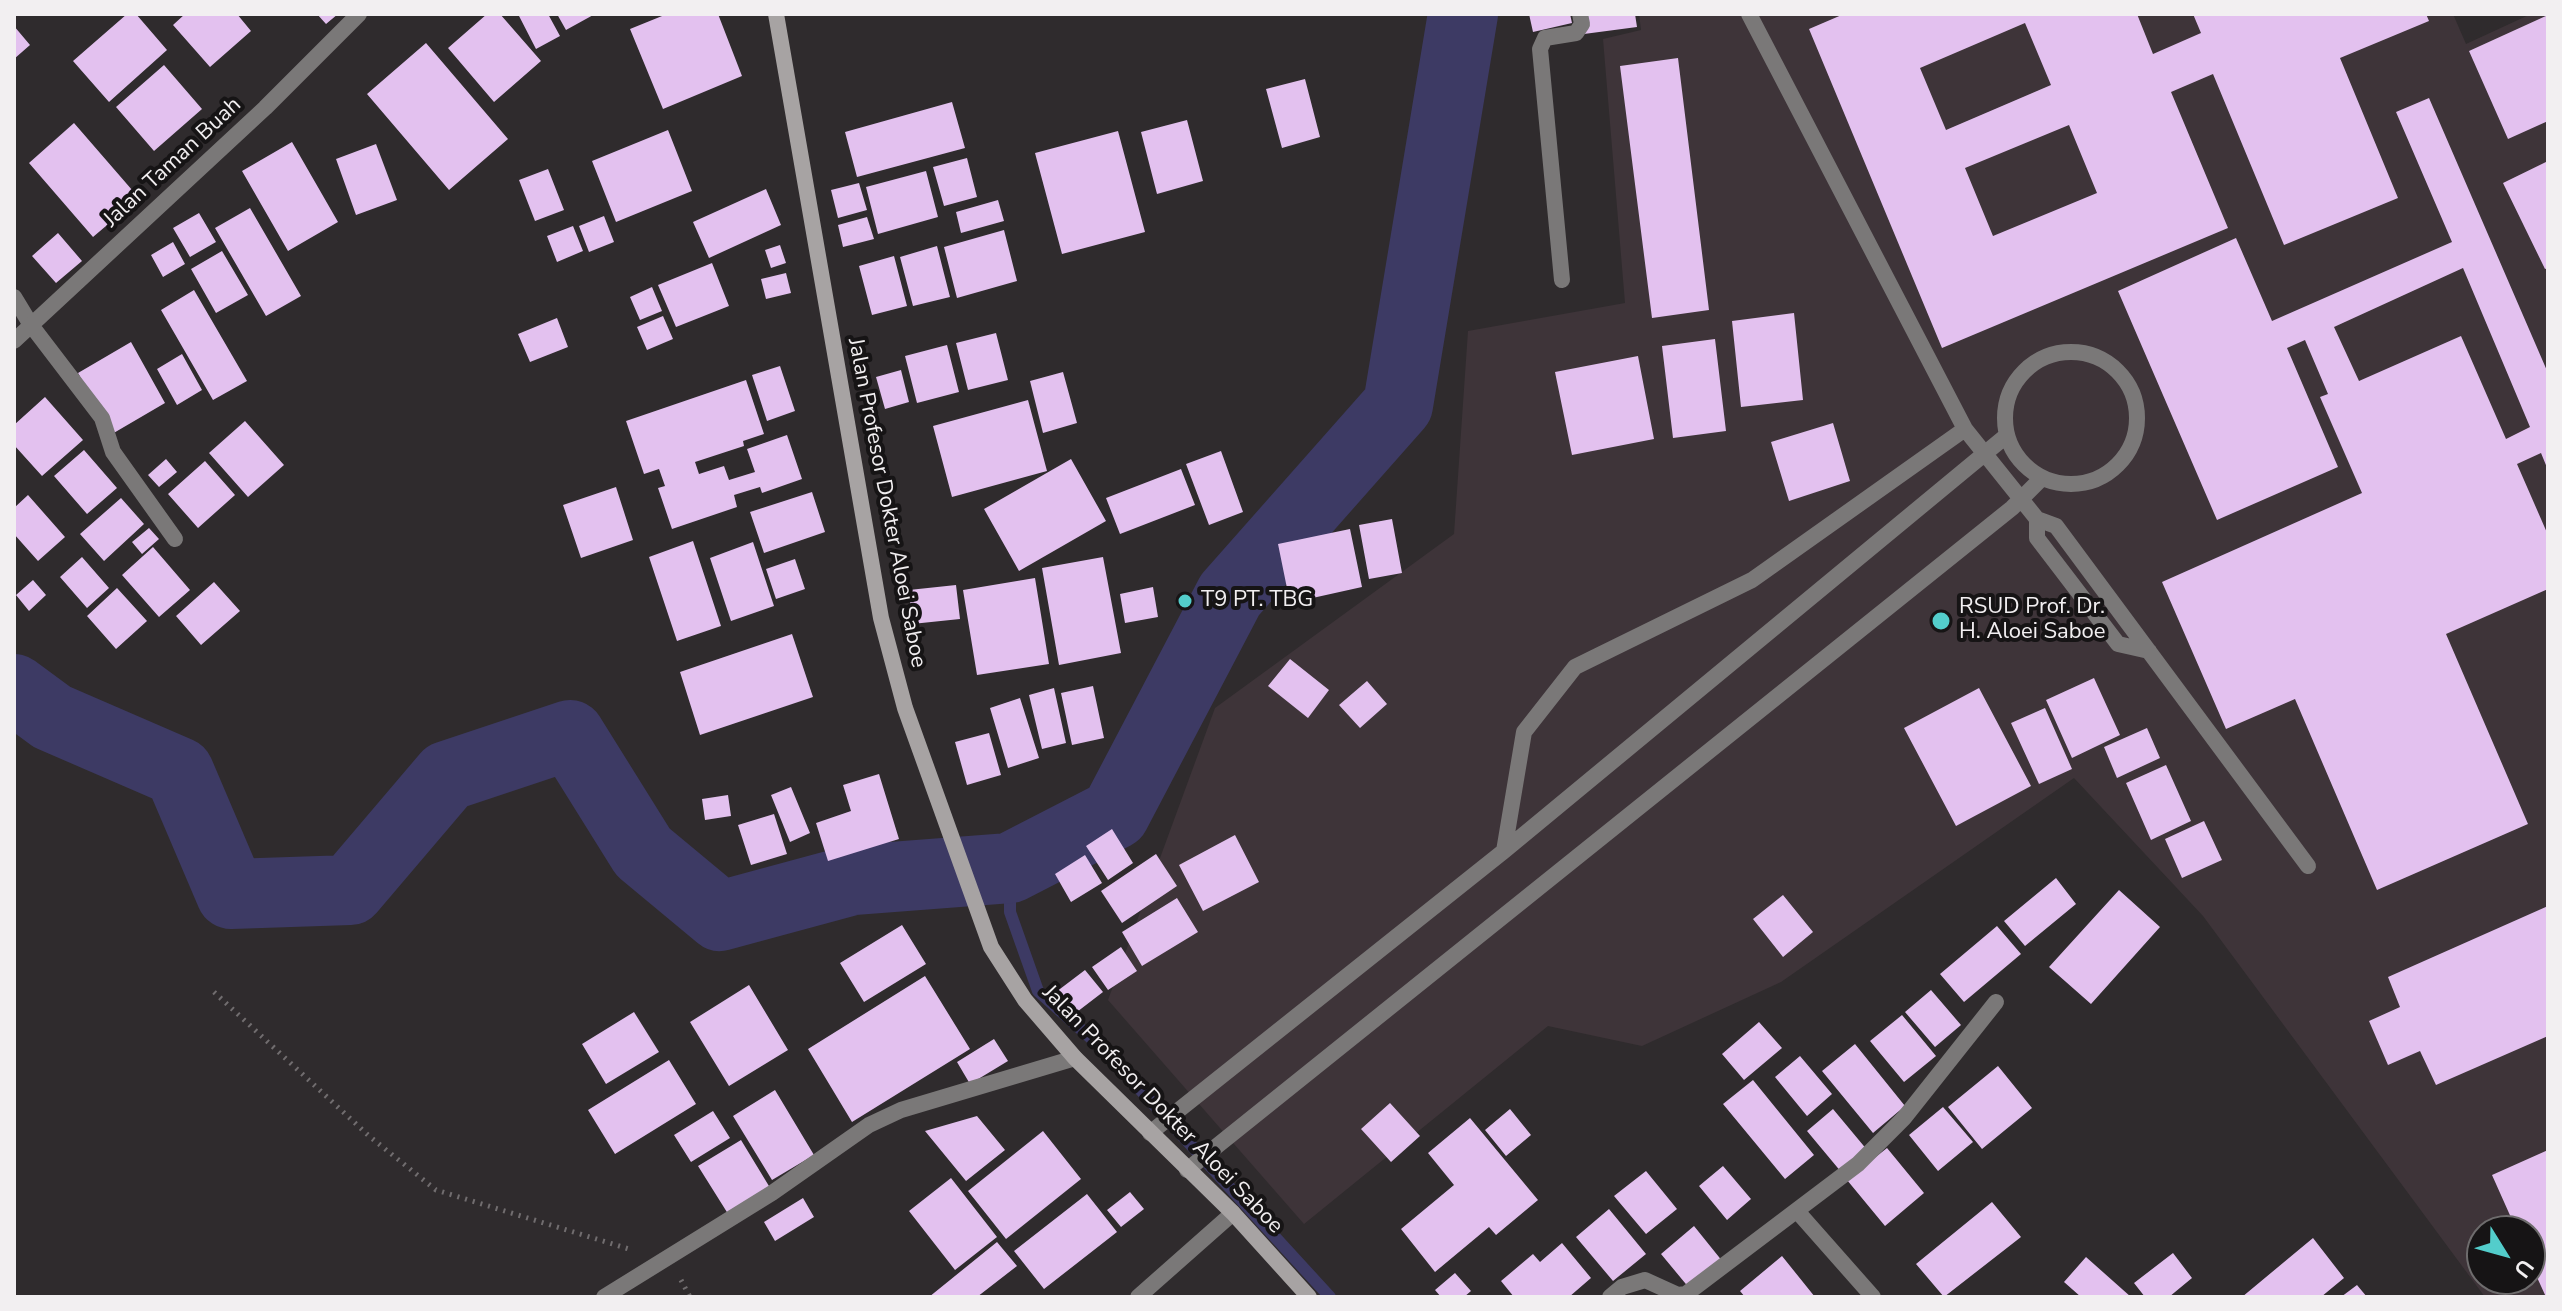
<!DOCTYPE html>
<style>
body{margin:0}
#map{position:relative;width:2562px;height:1311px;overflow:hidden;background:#2f2b2d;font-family:"Nunito Sans",sans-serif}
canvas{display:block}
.frame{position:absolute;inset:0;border:16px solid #f2eff1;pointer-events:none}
.north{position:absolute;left:2466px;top:1215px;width:80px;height:80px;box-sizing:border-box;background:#161415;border:2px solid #6e6c6d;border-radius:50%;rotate:127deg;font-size:22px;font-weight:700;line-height:32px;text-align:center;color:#f2eff1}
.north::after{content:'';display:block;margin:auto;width:28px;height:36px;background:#53cdcb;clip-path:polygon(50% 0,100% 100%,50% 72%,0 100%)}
</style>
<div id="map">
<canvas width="2562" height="1311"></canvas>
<div class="frame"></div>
<div class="north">U</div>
</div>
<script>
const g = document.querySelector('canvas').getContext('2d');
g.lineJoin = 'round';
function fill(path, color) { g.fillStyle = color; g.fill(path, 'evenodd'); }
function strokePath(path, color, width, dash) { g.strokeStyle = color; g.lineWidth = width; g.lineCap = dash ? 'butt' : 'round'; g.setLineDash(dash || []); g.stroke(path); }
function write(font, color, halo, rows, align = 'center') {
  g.font = font + ' "Nunito Sans",sans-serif'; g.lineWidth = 8; g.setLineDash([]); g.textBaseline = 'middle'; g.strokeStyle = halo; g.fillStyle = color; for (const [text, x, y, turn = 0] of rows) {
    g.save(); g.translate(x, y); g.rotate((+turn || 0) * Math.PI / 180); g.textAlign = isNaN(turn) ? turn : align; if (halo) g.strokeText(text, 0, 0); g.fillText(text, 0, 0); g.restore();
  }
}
const built = new Path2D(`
 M1639,14H2453L2466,44L2531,14H2548V1297H2485L2203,916L2074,778L1781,982L1642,1046L1548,1026L1304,1224L1108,1000L1215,708L1454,534L1468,331L1625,303L1603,39L1641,30ZM2482,1231H2530V1279H2482Z`);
const stream = new Path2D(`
 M1010,868V912L1038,991L1102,1048L1330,1297`);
const river = new Path2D(`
 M14,689L52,717L179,772L231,894L350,890L447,776L570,735L643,852L720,916L853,880L1010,868L1115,814L1230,595L1398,405L1463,14`);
const building = new Path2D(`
 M127,14H136L167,50L109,102L73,61Z
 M185,14H237L251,31L210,67L173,25Z
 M317,14H338L326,24Z
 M487,14H500L541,61L494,102L448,48Z
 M518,14H548L560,36L536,49Z
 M557,14H595L566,30Z
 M667,14H718L742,76L663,109L630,29Z
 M1529,14H1570L1572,23L1533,32Z
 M1582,14H1635L1637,27L1584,34Z
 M1844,14H2137L2153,54L2201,33L2193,14H2426L2429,21L2340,58L2398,198L2284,245L2213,74L2171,92L2228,228L1942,348L1809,29ZM2025,23L2051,85L1946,130L1920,68ZM2069,125L2097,193L1993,236L1965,168Z
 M2548,15V121L2508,139L2469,51Z
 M14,26L30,45L14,59Z
 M426,43L508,139L449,190L367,94Z
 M1678,58L1709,310L1652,318L1620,66Z
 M164,65L202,109L154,151L116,107Z
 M1305,79L1320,137L1282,148L1266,89Z
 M2429,98L2548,373V470L2541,453L2517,464L2548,535V589L2446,634L2528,824L2377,890L2295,699L2226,729L2162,582L2362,493L2320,397L2328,394L2305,340L2287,348L2338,467L2217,520L2118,291L2236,238L2272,321L2452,242L2396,112ZM2463,268L2530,427L2506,439L2461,336L2359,381L2334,327Z
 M952,102L965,148L857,177L845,132Z
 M1187,120L1203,181L1157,194L1141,132Z
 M74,123L139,198L93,237L29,163Z
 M668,130L692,191L616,222L592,161Z
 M1118,131L1145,232L1062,254L1035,153Z
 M292,142L338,222L288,251L242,171Z
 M376,144L397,200L356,215L336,159Z
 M967,158L977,197L944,206L933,167Z
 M2548,161V268L2545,269L2503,183Z
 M548,169L564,210L535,221L519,180Z
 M926,171L938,217L878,234L866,187Z
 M859,183L867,210L838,218L831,190Z
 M766,189L781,225L709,258L693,222Z
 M998,200L1004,221L961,233L956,212Z
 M250,208L301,296L266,316L215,228Z
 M199,213L216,242L190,257L173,228Z
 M604,216L614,242L589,252L579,226Z
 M867,217L874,239L843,247L838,225Z
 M573,226L583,251L557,262L547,236Z
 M1004,230L1017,281L957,298L944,247Z
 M58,233L82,261L56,283L32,256Z
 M173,242L185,264L163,277L151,255Z
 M780,245L786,263L771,268L765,250Z
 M937,246L950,297L913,306L900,257Z
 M222,251L248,295L216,313L191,269Z
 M894,256L907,306L872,315L859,266Z
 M712,263L729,306L676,327L658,285Z
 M786,273L791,293L766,299L761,279Z
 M652,287L662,311L640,320L630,297Z
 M194,290L247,381L213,400L161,310Z
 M1794,313L1803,400L1741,407L1732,321Z
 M663,316L673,339L647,350L637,327Z
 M557,318L568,347L530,362L518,334Z
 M996,333L1008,380L968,390L956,343Z
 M1715,339L1726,431L1673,438L1662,346Z
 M131,342L165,403L112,434L78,373Z
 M947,345L959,392L917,403L905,356Z
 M182,354L202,390L177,405L157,369Z
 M1638,356L1654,439L1572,455L1555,372Z
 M780,366L795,411L767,421L752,375Z
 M901,370L909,402L885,409L876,377Z
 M1063,372L1077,423L1043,433L1030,381Z
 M746,380L764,434L743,441L744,446L695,462L699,474L724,466L729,480L755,472L747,449L787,435L802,479L762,493L760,487L734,495L737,507L672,529L658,488L665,486L659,469L644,474L626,421Z
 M45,397L83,440L42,476L14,445V425Z
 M1028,400L1047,471L952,497L933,426Z
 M245,421L284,465L248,497L209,453Z
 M1833,423L1850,481L1789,501L1771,442Z
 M84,450L117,488L87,514L54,476Z
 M1221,451L1243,512L1209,525L1186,464Z
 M166,459L177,472L159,487L148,475Z
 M1071,459L1106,521L1019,571L984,509Z
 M205,461L235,495L198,528L168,494Z
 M1181,469L1195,505L1120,534L1106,498Z
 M616,487L633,540L581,558L563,505Z
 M812,492L825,532L764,553L750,512Z
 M28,495L65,537L38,561L14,534V508Z
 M121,498L144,524L104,561L80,534Z
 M1392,519L1402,573L1369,579L1359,525Z
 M149,528L159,539L142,554L132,542Z
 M1350,529L1362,587L1290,603L1278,544Z
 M693,541L721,626L677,641L649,557Z
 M753,542L774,606L731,621L710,558Z
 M153,547L190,590L159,617L122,575Z
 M82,557L109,588L87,608L60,577Z
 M1103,557L1121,653L1059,665L1042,568Z
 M795,559L805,589L776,599L766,569Z
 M1035,578L1049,664L977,675L963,590Z
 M33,580L46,595L29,611L16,595Z
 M214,582L240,611L201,645L176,616Z
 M956,585L960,619L912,624L909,590Z
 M1153,587L1158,617L1125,623L1120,594Z
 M117,588L147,621L116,649L87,616Z
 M792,634L813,697L700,735L680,672Z
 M1290,659L1329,690L1308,718L1268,686Z
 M2094,678L2120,735L2072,758L2046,700Z
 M1367,681L1387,704L1360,728L1339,705Z
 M1093,686L1104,738L1072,745L1061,693Z
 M1054,688L1066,743L1042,749L1029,695Z
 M1979,688L2031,786L1956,826L1904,728Z
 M1020,698L1039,758L1008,768L990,708Z
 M2045,708L2072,769L2039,784L2011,723Z
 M2147,728L2160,758L2117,778L2104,747Z
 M989,733L1001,775L967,785L955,742Z
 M2166,765L2191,821L2151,840L2126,783Z
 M879,774L899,839L828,861L816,823L851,811L843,785Z
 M791,787L810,833L790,842L771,795Z
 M728,795L731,816L705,820L702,799Z
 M774,814L787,854L751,865L738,825Z
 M2204,821L2222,860L2182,878L2165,839Z
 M1112,829L1133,863L1108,880L1086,846Z
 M1235,835L1259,882L1203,911L1179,865Z
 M1156,854L1177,886L1122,923L1101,891Z
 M1085,855L1102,883L1071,902L1055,874Z
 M2056,878L2076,904L2025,946L2004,921Z
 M2119,890L2160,927L2091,1004L2049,967Z
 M1783,895L1813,932L1783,957L1753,919Z
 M1177,898L1198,932L1142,966L1122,932Z
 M2548,906V1036L2436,1085L2420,1051L2388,1065L2369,1021L2400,1007L2388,977Z
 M902,925L926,964L864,1002L840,963Z
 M1997,926L2021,954L1964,1002L1940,974Z
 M1121,947L1137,971L1108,990L1092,967Z
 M1085,970L1103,992L1073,1015L1056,992Z
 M925,976L970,1049L852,1122L808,1049Z
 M749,985L788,1050L729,1086L690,1022Z
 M1931,990L1961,1025L1935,1047L1905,1012Z
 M634,1012L659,1052L606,1084L582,1044Z
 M1902,1015L1936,1056L1904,1082L1870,1041Z
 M1759,1022L1782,1048L1744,1080L1722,1054Z
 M994,1039L1008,1061L970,1084L957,1062Z
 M1855,1044L1905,1106L1873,1133L1822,1071Z
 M1800,1056L1832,1094L1807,1116L1775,1077Z
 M669,1060L696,1104L615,1154L588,1110Z
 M1998,1066L2032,1108L1982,1149L1948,1107Z
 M1753,1080L1814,1155L1785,1179L1723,1104Z
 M775,1090L814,1155L772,1180L733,1116Z
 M1390,1103L1420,1136L1391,1162L1361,1129Z
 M1943,1107L1973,1142L1938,1171L1909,1135Z
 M1510,1109L1531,1135L1506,1156L1485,1130Z
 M1833,1109L1868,1151L1842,1173L1807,1131Z
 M713,1111L730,1138L691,1162L674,1135Z
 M977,1116L1005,1150L966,1181L925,1131Z
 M1470,1118L1538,1200L1496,1235L1489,1227L1435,1272L1401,1229L1454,1185L1428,1153Z
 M1043,1131L1081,1179L1006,1239L968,1191Z
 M741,1140L772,1191L730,1217L698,1166Z
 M1887,1148L1924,1193L1885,1226L1847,1180Z
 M2548,1150V1297H2546L2530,1262V1231H2517L2492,1175Z
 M1723,1166L1751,1199L1727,1220L1699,1186Z
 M1646,1171L1677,1209L1646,1234L1614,1196Z
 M951,1178L997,1237L955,1270L909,1211Z
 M1130,1192L1144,1209L1121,1227L1107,1210Z
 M1087,1194L1117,1232L1044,1289L1014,1251Z
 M803,1198L814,1217L775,1241L764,1222Z
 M1992,1202L2021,1237L1944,1297L1916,1264Z
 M1609,1209L1646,1254L1613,1281L1576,1237Z
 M1694,1226L1723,1262L1690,1289L1661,1254Z
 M2313,1238L2344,1278L2321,1297H2242Z
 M997,1242L1017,1266L977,1297H929Z
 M1562,1243L1591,1278L1569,1297H1514L1501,1281L1533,1254L1540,1262Z
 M2173,1253L2192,1278L2169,1297H2145L2134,1283Z
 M1782,1256L1815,1297H1745L1740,1291Z
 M2086,1257L2131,1297H2081L2064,1282Z
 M1455,1273L1471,1291L1464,1297H1441L1435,1290Z
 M2357,1285L2367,1297H2341Z`);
const path = new Path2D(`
 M214,992L369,1136L436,1190L629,1249
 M681,1280L690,1297`);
const lane = new Path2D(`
 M1749,14L1965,429L2037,519L2056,526L2308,866
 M14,297L31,325
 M2005 418a66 66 0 1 1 132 0a66 66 0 1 1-132 0Z
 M2037,519V538L2118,644L2149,651
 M1504,851L1524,732L1575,667L1752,580L1965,429
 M1150,1133L1504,851L2006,436
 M1187,1170L2012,508L2041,479`);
const street = new Path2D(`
 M1562,280L1540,49L1545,38L1576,33L1582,24L1580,14
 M31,325L102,418L113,452L175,539
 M14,341L265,108L359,14
 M1797,1211L1873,1297
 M604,1297L772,1193L869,1125L901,1110L1075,1058
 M1138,1297L1233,1213
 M1610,1297L1622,1287L1645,1280L1678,1295L1686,1294L1858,1164L1904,1118L1996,1002`);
const secondary = new Path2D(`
 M776,14L881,618L905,708L991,947L1025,1000L1075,1058L1233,1213L1309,1297`);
const markers = [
 [1185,601,8,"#53cdcb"],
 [1941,621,10,"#53cdcb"]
];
const streetNames = [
 ["Jalan Taman Buah",173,163,-43],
 ["Jalan Profesor Dokter Aloei Saboe",886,503,79],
 ["Jalan Profesor Dokter Aloei Saboe",1162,1110,46]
];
const poiNames = [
 ["T9 PT. TBG",1201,601],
 ["RSUD Prof. Dr.",1959,608],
 ["H. Aloei Saboe",1959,633]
];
fill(built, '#3e3439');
strokePath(stream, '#3d3a64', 12);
strokePath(river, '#3d3a64', 70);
fill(building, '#e3c1ef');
strokePath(path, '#716d6f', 5, [2, 6]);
strokePath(lane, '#7a7878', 16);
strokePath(street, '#7a7878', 16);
strokePath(secondary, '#a7a3a3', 16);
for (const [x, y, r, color] of markers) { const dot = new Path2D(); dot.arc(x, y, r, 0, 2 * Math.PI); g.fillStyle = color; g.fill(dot); strokePath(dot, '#161415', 3); }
write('22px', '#f2eff1', '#161415', streetNames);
write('22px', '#f2eff1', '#161415', poiNames, 'left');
</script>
